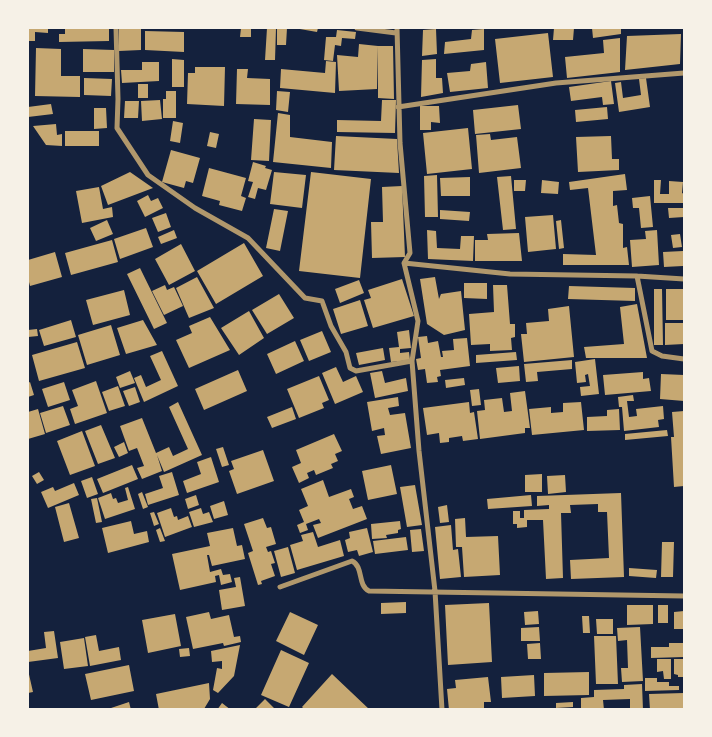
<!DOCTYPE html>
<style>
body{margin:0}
#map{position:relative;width:712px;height:737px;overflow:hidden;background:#14213d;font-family:"Titillium Web",sans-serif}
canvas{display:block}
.frame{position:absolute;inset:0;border:29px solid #f6f1e7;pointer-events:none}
</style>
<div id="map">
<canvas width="712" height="737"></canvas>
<div class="frame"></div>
</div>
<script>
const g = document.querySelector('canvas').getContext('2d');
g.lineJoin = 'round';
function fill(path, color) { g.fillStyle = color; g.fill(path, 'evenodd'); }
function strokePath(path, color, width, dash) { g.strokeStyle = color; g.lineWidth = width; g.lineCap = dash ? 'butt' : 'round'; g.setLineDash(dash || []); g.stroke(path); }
const building = new Path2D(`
 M28,28H48V33L35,32V41H28Z
 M65,28H109V41L59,42V34H65Z
 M119,28H141V50L119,51Z
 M241,28H251V37H240Z
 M267,28H276L275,60H265Z
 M277,28H287L286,45H277Z
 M294,28H318L317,32Z
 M554,28H574L573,40H553Z
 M592,28H621V34L593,38Z
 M436,29L437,54L422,56L423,30Z
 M484,29V50L444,54L445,42L471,39L472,30Z
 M337,30L356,32L355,39L342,38L341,46L335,45L333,61L324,60L326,37H336Z
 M145,31L184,32V52L145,50Z
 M548,33L553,77L500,83L495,39Z
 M681,34L680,64L625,70L627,36Z
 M620,38V72L567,78L565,57L604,53L603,40Z
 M359,44L378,46L377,89L339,91L337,55L358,57Z
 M378,46H393L394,99L378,98Z
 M36,48L61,49V76H80V97L35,96Z
 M83,49L114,50V72H83Z
 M172,59L184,60V87H172Z
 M436,59V78H442L443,93L421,97L422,60Z
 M326,61L336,62L335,93L280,88L281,69L325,73Z
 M142,62H159V81L122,83L121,70H142Z
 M486,62L488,88L450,92L447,73L470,71L471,64Z
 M195,67H225L224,106L187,104L188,73H195Z
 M237,69H248L247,78L270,79V105L236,104Z
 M84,78L112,79L111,96L84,95Z
 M646,78L650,107L619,112L615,83L621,82L623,98L641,95L639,79Z
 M611,81L614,104L603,105L602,97L571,101L569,87Z
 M138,84H148V98H138Z
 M166,91H176V118H163V99H166Z
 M277,91L290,92L288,112L276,110Z
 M160,100L162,119L142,121L141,101Z
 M382,100H396L395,133L337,132V120L381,121Z
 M125,101H139L138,118H124Z
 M51,104L53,114L28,117V107Z
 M518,105L521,129L475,134L473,110Z
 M420,106H439L440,123L431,122V130H420Z
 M607,107L608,119L576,122L575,110Z
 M94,108H106L107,128L94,129Z
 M278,113L290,115V137L332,142L331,168L273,162Z
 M254,119L271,120L269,161L251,160Z
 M173,121L183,123L180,143L170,141Z
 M56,124L57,135L62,134V146L46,145L33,126Z
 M468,128L472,169L427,174L423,133Z
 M65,131H99V146H65Z
 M210,132L219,134L216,148L207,146Z
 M490,134L491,140L517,137L521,168L479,173L476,135Z
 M336,136L397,139L399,173L334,170Z
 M611,136L612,159H619V170L578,172L576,137Z
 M171,150L200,158L193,183L186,181L184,188L162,182Z
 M253,162L266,166L265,168L272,170L266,190L258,188L255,199L248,197L253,182L248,181Z
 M209,168L246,178L241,196L246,198L242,211L219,205L220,201L202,196Z
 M130,172L153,188L108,205L101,186Z
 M274,172L306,175L302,208L270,204Z
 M311,172L371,179L360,278L299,271Z
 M625,174L627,190L613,191V206L617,205L619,223L623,224V248L627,247L629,265H563V254L596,255L588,188L570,190L569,182Z
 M437,175L438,217H425L424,176Z
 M511,176L516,229L503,230L497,177Z
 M470,177V196H441L440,178Z
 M514,180H526L525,191H514Z
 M542,180L559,182L558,194L541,193Z
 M654,180H661L660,194H669V181L683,182L682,193L684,194V203H654Z
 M402,186L405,257L372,258L371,222H383L382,187Z
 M99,187L103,209L112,207L113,217L82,223L76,191Z
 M148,195L151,201L158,198L163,208L145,217L137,201Z
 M650,196L653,227L641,228L639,208H633L632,198Z
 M668,208H684V217L669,218Z
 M274,209L288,211L280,251L266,248Z
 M440,210L470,212L469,221L440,219Z
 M166,213L171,227L158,232L152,218Z
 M553,215L556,249L528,252L525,217Z
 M107,220L113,234L96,241L90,228Z
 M561,220L564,248L559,249L556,221Z
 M146,228L153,247L120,259L114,239Z
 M174,230L177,238L161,244L158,237Z
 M427,230L436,231L437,248L460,249L461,236H474L473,261L428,259Z
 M657,230L659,265L632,267L630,240L646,239L645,231Z
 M519,233L522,261H475V240H488L487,234Z
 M680,234L682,247L673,248L671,235Z
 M112,240L118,262L71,275L65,253Z
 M244,243L263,276L216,304L197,271Z
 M181,244L195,271L169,285L155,259Z
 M683,251V266L664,267L663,252Z
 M55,252L62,277L30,286L28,278V260Z
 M140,268L167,323L154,329L127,274Z
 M197,277L214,308L189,318L176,288Z
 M435,277L439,299L441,294L461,291L465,330L444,335L427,324L420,279Z
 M402,279L414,316L373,328L364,300L371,298L368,290Z
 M359,280L364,293L340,303L335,289Z
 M464,283H487V299L464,298Z
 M165,285L167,290L174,287L183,306L164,315L152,291Z
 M493,285H507L510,324H515V337L511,338L512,350L490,351V344L471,345L469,314L494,312Z
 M569,286L635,288V301L568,299Z
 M654,289H662L663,345H654Z
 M666,289H684V320H666Z
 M124,290L130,315L93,325L86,300Z
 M279,294L294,318L267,334L252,310Z
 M360,300L368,326L341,334L333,309Z
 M637,304L647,358H586L584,347L624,344L620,307Z
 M569,306L574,357L524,362L521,334H527L526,323L549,321L548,309Z
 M249,311L264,338L239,355L221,328Z
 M210,317L230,350L189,368L176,340L192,333L189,326Z
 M71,320L76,337L44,346L39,330Z
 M143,320L157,345L126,354L117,328Z
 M665,323H684V344L665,345Z
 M111,325L120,355L87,365L78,335Z
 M37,329L38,336L28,337V330Z
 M409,330L411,348L400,349V353L409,352L410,360L391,362L389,348L399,347L397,332Z
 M322,331L331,352L309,361L300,340Z
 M427,336L428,343L438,341L441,357H443L442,351L454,350L453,339L467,338L470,366L440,370L441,376L437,377L438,382L427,383L425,369L418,370L416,359L421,358L418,337Z
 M295,341L304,361L276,374L267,354Z
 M77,342L85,368L39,381L32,355Z
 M383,348L385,360L359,365L356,353Z
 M162,351L178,386L144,402L134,378L141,375L146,387L161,380L150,356Z
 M516,352L517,360L476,363V355Z
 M595,359L599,394L581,396L580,387L590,386L588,374L585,375L586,382L577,383L575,362Z
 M572,360V369L537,372L538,381L526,382L524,364Z
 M519,366L520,381L498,383L496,368Z
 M336,367L343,382L356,376L363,392L335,404L322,373Z
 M238,370L247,391L204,410L195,389Z
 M130,371L135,383L120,388L116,377Z
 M382,371L385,383L406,378L408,391L375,398L370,373Z
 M643,372V379L649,378L651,391L605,395L603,375Z
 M661,374L684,375V401L660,399Z
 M319,376L329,400L322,403L324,408L299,418L287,389Z
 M464,378L465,385L446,388L445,380Z
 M96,381L107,413L75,424L70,409L78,406L72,390Z
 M30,382L34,395L28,397V383Z
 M64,382L70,400L48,407L42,389Z
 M118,386L125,406L109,411L102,392Z
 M135,387L140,402L129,406L123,391Z
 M479,389L481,405L472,406L470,390Z
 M525,391L530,428H525V433L480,439L477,411L485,410L484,400L502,398L504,412L512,411L510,393Z
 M633,395L634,401H627L629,417L637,416L636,409L663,406L664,419L658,420L659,427L624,431L622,407H619L618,397Z
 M398,397L399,406L388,408L390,415L405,413L411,448L381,454L377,436L385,435L384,428L372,431L367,402Z
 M178,402L202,455L164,472L157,455L162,471L142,479L137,468L144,466L137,448L129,451L120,426L142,418L156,453L169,447L173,456L188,449L169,407Z
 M469,402L470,413L474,412L478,439L463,441L462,436L449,438V442L440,443L439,433L427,435L423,408Z
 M581,402L584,430L532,435L529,409L551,407V413L563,412V403Z
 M63,406L70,425L46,433L40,413Z
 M292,407L296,419L272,428L267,417Z
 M38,409L45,434L28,439V412Z
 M619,409L620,430L587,431V417L607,416V410Z
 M684,411V486L674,487L671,437H674L672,412Z
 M101,425L115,458L98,464L85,431Z
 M667,430L668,436L625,440V434Z
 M82,431L95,466L70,475L57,441Z
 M334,434L342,451L335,454L338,461L331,464L333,468L316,475L314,470L307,473L309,478L299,483L292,467L301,463L296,450Z
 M124,442L128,453L119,457L114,447Z
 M223,447L229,465L222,467L216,449Z
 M263,450L274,481L237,494L229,471L234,469L231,461Z
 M211,457L219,482L187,493L183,481L201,474L197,462Z
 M132,465L138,479L103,493L97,479Z
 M391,465L397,494L368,500L362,471Z
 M39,472L44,480L37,484L32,476Z
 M172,472L179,495L148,505L145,494L163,488L159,476Z
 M542,474V492H525V475Z
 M565,475L566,492L548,494L547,476Z
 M92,477L98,494L87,498L81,481Z
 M323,480L329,497L351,489L354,497L349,499L353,509L362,506L367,519L318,538L313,525L321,523L319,519L306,524L308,530L300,533L297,525L304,522L299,510L308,506L301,489Z
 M74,483L79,495L48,508L41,492L53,487L55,491Z
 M415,485L422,525L407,527L400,487Z
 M128,487L135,509L105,519L98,498L111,493L113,499L116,498L118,503L128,500L125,488Z
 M142,492L148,507L143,509L138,494Z
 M621,493L624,577L571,579L570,560L609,558L607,512H598V504L570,505L571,513H561L563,578L546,579L543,520H527V527L517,528V524H513V511H520V518H524V510L549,509V505L537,506V496Z
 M196,495L199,505L188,509L185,499Z
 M531,495L532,506L488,509L487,499Z
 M97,498L102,522L96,523L91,499Z
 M224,501L228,515L214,519L210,506Z
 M69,503L79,538L64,542L55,507Z
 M447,505L449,522L440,523L438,507Z
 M171,508L174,517L177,516L178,520L188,516L192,527L165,537L157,513Z
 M201,508L203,514L209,512L213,522L194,527L189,512Z
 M154,512L159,524L154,526L150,513Z
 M263,518L267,528L271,527L276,544L266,547L268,552L271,551L275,563L271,564L275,576L261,581L262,584L258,585L248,553L253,551L244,524Z
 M465,518L466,537L498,536L500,575L464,577L462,547H456L455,519Z
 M131,521L134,534L147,531L149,542L108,553L102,528Z
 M400,521L401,529L398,530V533L386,535L387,538L372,539L371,524Z
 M451,525L453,550L458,549L461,577L440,579L435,527Z
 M160,528L165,541L160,542L156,530Z
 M233,528L237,546L242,545L245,559L212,566L209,555H207L210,572L221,569L223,575L230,574L232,582L221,585L219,575L215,576L216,582L180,590L172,554L210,546L207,533Z
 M367,528L373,552L359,556L357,550L348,552L345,540L350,538L349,532Z
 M421,529L424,551L412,552L410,530Z
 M313,532L318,547L340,540L344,556L297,570L290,545L303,541L301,535Z
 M406,537L408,550L375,554L373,541Z
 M662,542H674L673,577H661Z
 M288,547L295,573L281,577L274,551Z
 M629,568L657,570L656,578L629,576Z
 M240,577L245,606L222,610L219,590L236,587L234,578Z
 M406,602V613L381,614V603Z
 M489,603L492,662L448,665L445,605Z
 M627,605H653V624L627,625Z
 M658,605H668V623H658Z
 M538,611L539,624L525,625L524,612Z
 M684,611V629H674V612Z
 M209,612L211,619L229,615L234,637L240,636L241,642L224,646L223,643L193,649L186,617Z
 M290,612L318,625L304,655L276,641Z
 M175,614L181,646L148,653L142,620Z
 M582,616H589L590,633H583Z
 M596,619H613V634H597Z
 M539,627L540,641H521V628Z
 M640,627L643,681L622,682L621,668H628L627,640L618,641L617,628Z
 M54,631L58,658L28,662V651L46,648L44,632Z
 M96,635L99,651L119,647L121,660L90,666L85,637Z
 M594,636H616L618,684H596Z
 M84,638L88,666L64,669L60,642Z
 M540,643L541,659H528L527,644Z
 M669,643H684V657L651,658V647H669Z
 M240,645L234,676L218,693L213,690L217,668L222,669V661L212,662L211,651Z
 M189,648L190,656L180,657L179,649Z
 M281,650L309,663L289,707L261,695Z
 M657,659H671V679H664L663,671L657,672Z
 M674,659H684V677H678V675L674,674Z
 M129,665L134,691L91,700L85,674Z
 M28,670L33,692L28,693Z
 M589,672V695L544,696V673Z
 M332,674L370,710H305L302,707Z
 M534,675L535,696L502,698L501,677Z
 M488,677L491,702H484V710H449L447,689L456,688L455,680Z
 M645,678H657V682H669V686H679V690L645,691Z
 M209,683L210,699L204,709L159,710L156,694Z
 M642,684L643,710H630V699L603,700L604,710L581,708V698L594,697V690L624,689V685Z
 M684,693V710H650L649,694Z
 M265,699L276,710H254Z
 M129,702L131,710H108V709Z
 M573,702V707L556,708V703Z
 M222,703L231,710H217Z`);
const minor = new Path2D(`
 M116,28L118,99L117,128L148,175L195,208L248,238L305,298L322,301L331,326L346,352L350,368L356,371L412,361
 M357,28L396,33
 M397,28L400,143L410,253L404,263L418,321L412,361L419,451L435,591L442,710
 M398,107L556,83L684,73
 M404,263L510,274L637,276L684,279
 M637,276L652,351L662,356L684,359
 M280,587L352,561C364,567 357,585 369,591L684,596`);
fill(building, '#c6a872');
strokePath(minor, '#b1986c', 5);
</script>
